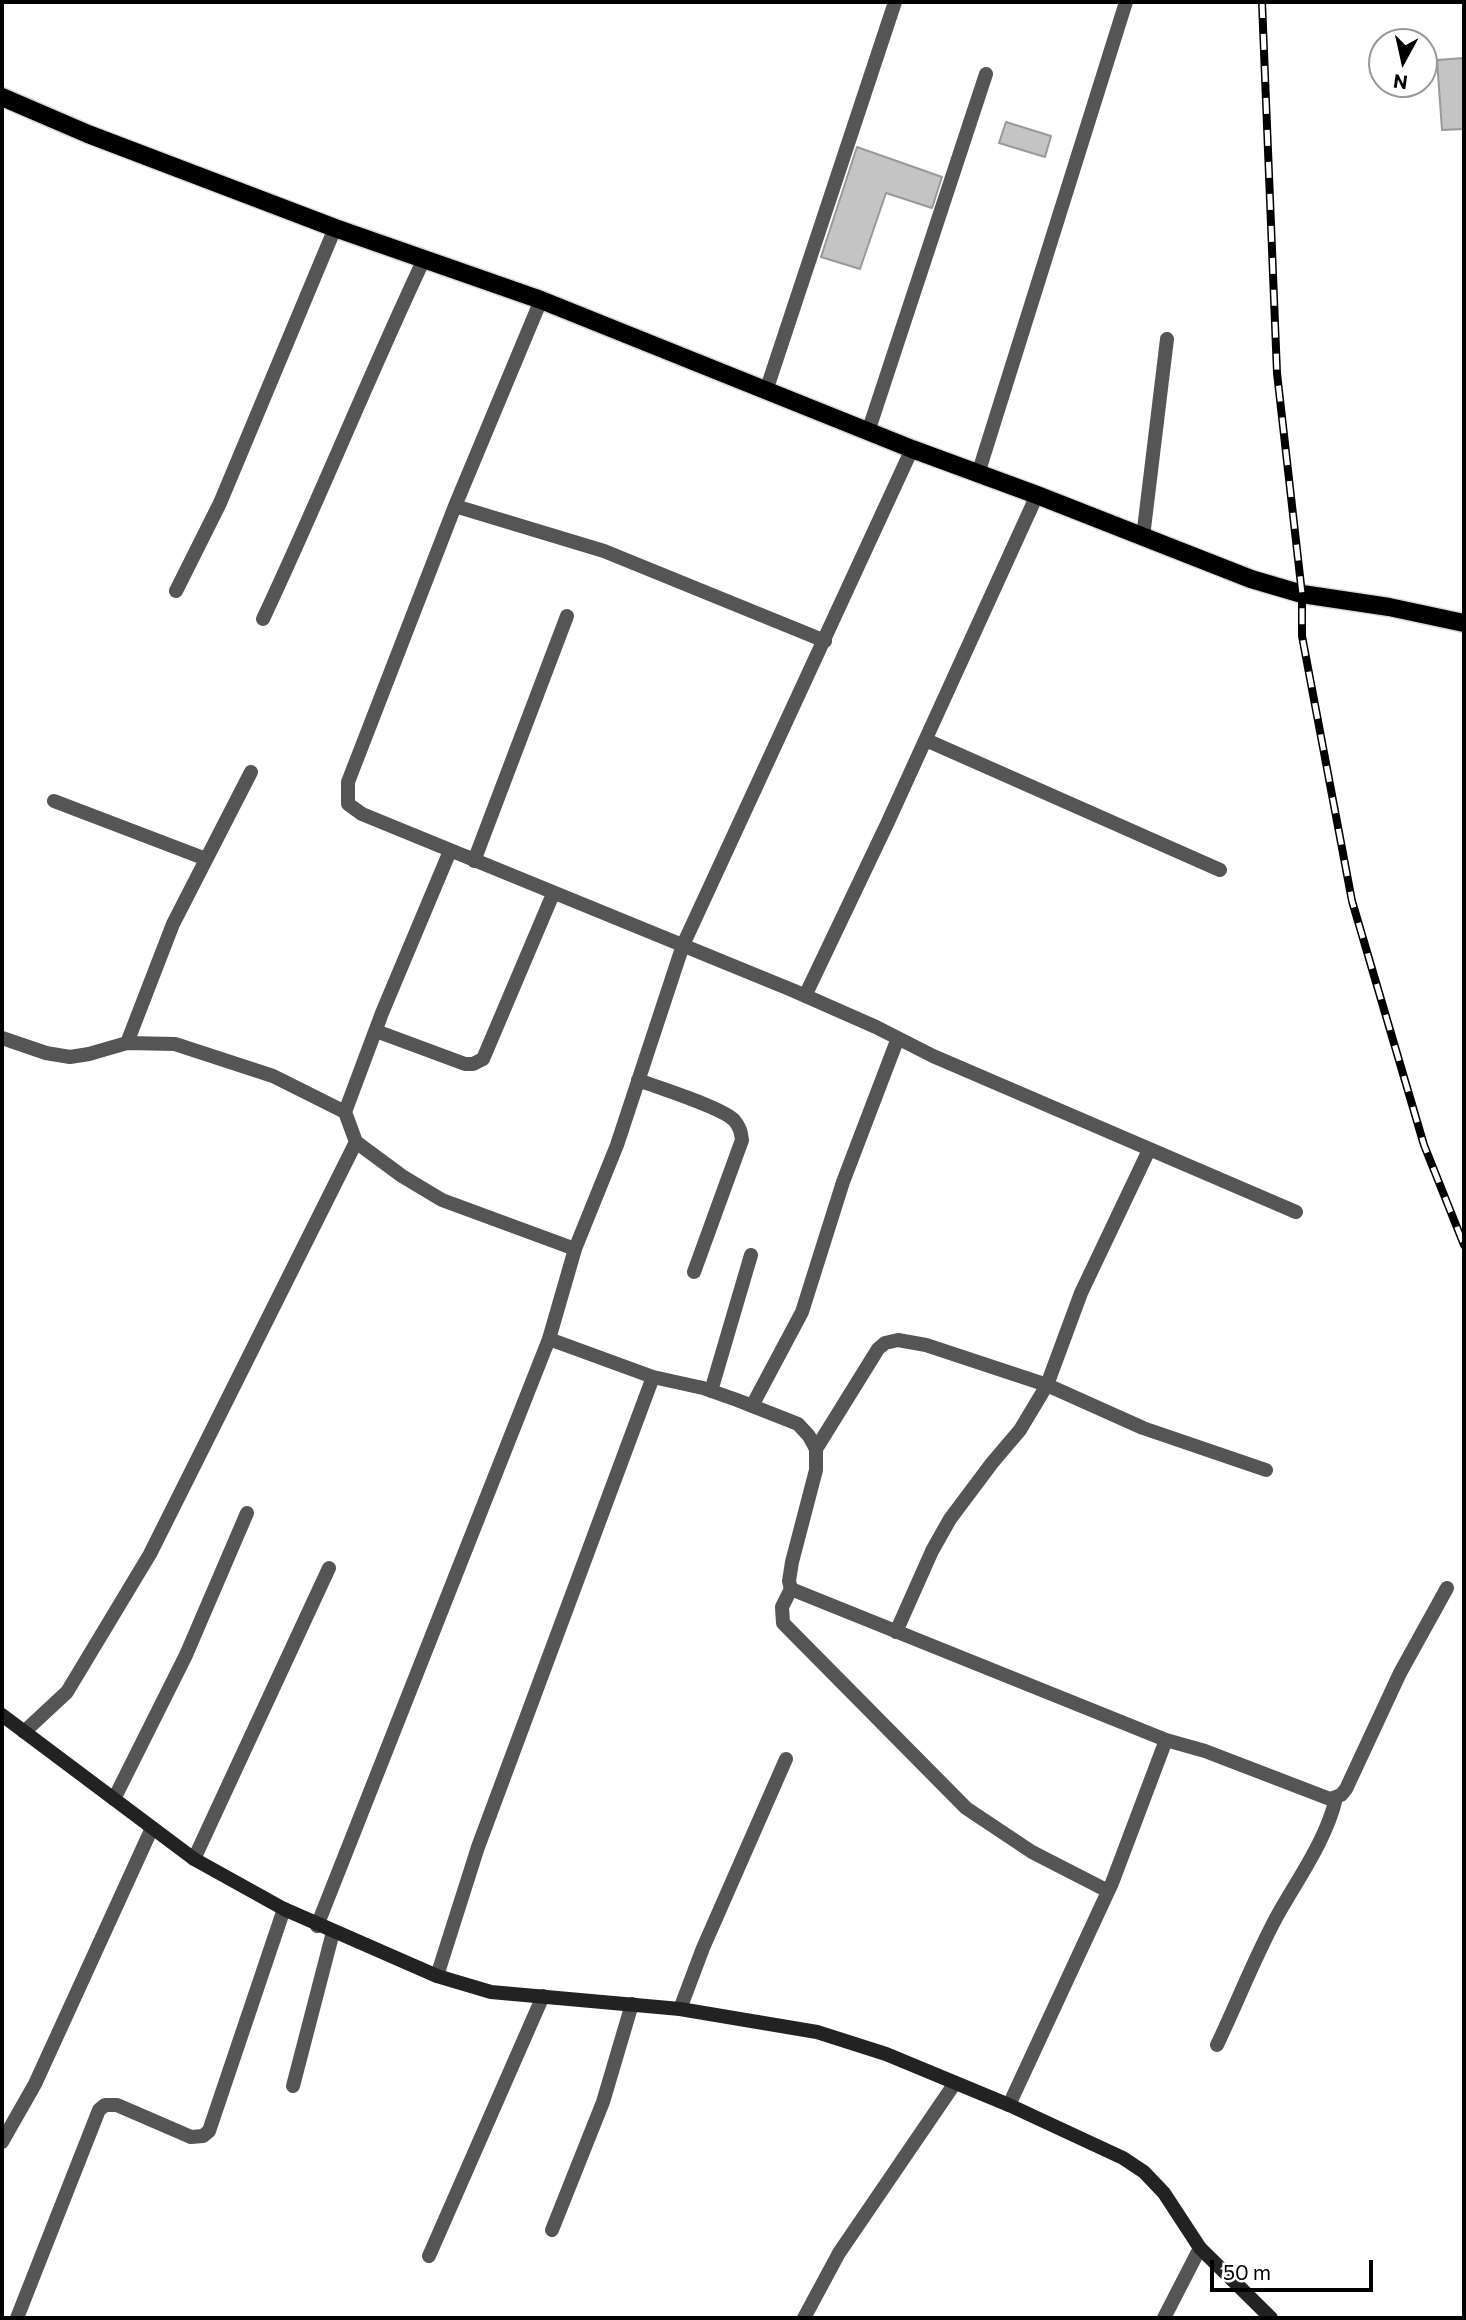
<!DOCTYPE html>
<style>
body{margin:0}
#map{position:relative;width:1466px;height:2320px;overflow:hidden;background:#fff;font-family:Commissioner,sans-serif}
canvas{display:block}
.frame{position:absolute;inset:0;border:4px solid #000;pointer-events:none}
.north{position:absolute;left:1368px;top:28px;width:70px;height:70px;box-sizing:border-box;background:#fff;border:2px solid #999;border-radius:50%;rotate:188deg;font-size:19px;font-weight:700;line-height:28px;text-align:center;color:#000}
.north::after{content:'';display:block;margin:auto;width:24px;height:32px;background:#000;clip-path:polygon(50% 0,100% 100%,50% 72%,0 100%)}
.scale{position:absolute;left:1210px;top:2260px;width:163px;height:32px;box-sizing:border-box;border:4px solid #000;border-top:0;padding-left:9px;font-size:21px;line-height:24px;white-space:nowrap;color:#000;-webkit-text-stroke:5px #fff;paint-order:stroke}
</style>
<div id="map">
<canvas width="1466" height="2320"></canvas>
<div class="frame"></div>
<div class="north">N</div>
<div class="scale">50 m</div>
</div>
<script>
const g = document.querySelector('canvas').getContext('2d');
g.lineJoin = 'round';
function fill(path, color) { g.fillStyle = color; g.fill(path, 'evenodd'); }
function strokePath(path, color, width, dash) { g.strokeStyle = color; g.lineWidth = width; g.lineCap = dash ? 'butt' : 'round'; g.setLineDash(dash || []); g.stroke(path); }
const building = new Path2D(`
 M1464,58V129L1442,130L1437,60Z
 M1006,122L1051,136L1045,157L999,143Z
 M857,147L942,177L932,208L886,193L860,269L821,257Z`);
const street = new Path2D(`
 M541,300L455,506L348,782V804L362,814L792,990L876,1027L933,1056L1296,1212
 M766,391L895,2
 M868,432L986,74
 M978,474L1126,2
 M455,506L604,551L825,641
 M1143,537L1167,339
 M176,591L220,503L335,228
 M263,619C319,500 368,378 424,259
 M926,740L1220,870
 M54,801L206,859
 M474,861L567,616
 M805,996L887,824L1037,495
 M376,1031L465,1064H473L483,1059L553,894
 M2,1038L46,1053L70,1057L89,1054L127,1043L175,1044L273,1076L345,1112L356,1142L402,1176L442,1200L575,1249
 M127,1043L173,924L251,772
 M638,1080C659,1088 721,1107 734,1120C740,1127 741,1132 742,1140L694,1272
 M345,1112L382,1013L450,851
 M549,1339L653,1377L703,1388L737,1400L798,1424L809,1436L816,1449V1470L792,1562L789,1581L791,1589L782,1607L783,1623L966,1808L1032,1852L1108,1891
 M711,1391L751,1255
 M752,1406L802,1312L843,1182L898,1038
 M816,1449L878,1349L885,1343L898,1340L926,1345L1047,1385L1143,1428L1266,1470
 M791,1589L1166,1740L1205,1751L1330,1799L1341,1795L1346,1789L1400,1673L1447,1588
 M896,1632L932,1551L950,1519L992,1463L1020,1430L1047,1385L1081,1293L1149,1150
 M24,1732L67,1692L150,1554L356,1142
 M114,1799L186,1655L247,1513
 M194,1859L329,1568
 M317,1926L549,1339L575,1249L617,1145L683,945L912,449
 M437,1976L478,1847L653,1377
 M680,2009L703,1948L786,1759
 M1217,2045C1237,2003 1254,1959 1276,1918C1297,1880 1326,1841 1336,1798
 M293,2086L333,1932
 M1009,2105L1112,1883L1166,1740
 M2,2142L35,2084L152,1828
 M552,2230L603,2102L632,2004
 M429,2256L543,1996
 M17,2318L99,2110L105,2105H117L191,2137L203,2136L209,2131L284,1909
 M804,2318L839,2253L955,2083
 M1164,2318L1200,2248`);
const secondary = new Path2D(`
 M2,1715L194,1859L284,1909L437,1976L491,1992L680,2009L817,2032L886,2054L1009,2105L1123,2158L1144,2172L1164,2193L1200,2248L1271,2318`);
const primary = new Path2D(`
 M2,97L88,134L335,228L541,300L912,449L1037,495L1251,579L1302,594L1389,607L1464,623`);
const rail = new Path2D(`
 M1262,2L1277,373L1302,594V636L1352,901L1424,1145L1464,1245`);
fill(building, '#c4c4c4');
strokePath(building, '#999', 2);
strokePath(primary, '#dbdbdb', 21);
strokePath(street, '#555', 14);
strokePath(secondary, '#222', 14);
strokePath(primary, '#000', 18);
strokePath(rail, '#000', 8);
strokePath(rail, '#fff', 5, [16]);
</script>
